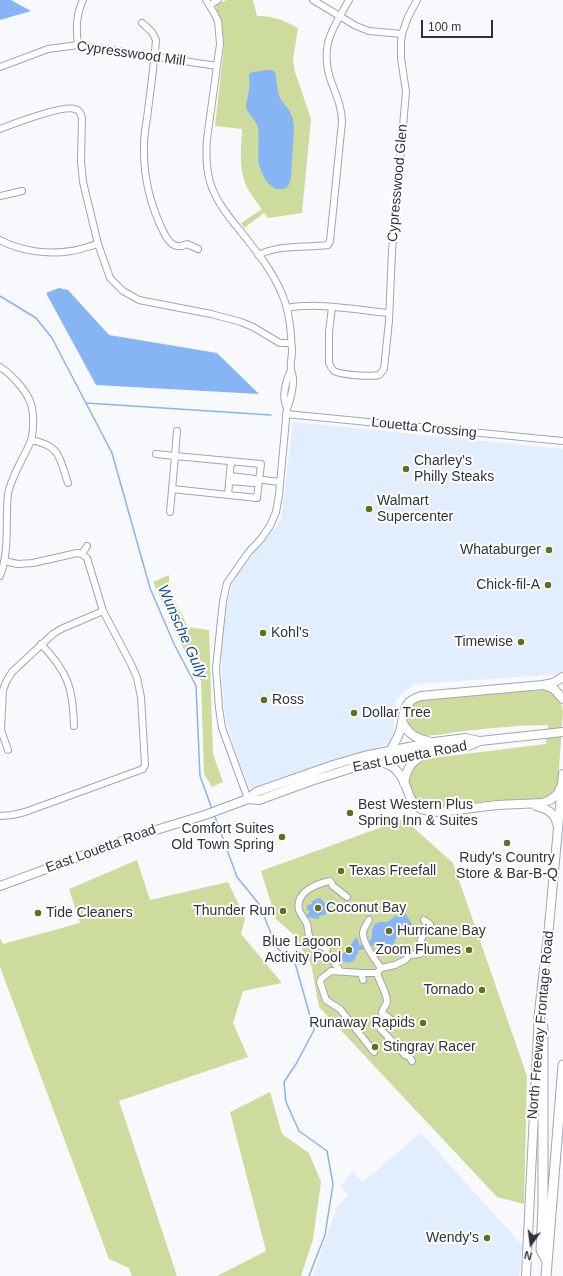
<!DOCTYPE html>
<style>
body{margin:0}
#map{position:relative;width:563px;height:1276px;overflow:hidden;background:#f7f9fc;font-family:Arial,sans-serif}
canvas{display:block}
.north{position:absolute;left:511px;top:1224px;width:40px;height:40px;-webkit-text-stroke:3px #fff;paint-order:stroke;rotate:194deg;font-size:11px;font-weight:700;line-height:16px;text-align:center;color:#2f3338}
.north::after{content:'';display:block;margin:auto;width:14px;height:18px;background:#2f3338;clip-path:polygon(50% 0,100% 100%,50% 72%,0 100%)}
.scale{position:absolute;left:421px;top:20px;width:72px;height:18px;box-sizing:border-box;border:2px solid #2f3338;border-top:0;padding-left:5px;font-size:12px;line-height:14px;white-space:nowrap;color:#2f3338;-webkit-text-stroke:3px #fff;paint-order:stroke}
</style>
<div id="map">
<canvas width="563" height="1276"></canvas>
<div class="north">N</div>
<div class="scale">100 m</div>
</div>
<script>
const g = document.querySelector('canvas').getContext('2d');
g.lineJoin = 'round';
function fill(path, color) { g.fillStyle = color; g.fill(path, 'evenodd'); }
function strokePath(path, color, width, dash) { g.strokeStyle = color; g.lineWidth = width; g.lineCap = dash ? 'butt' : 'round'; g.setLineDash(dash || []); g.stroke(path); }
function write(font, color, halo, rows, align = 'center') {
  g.font = font + ' Arial,sans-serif'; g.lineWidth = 4; g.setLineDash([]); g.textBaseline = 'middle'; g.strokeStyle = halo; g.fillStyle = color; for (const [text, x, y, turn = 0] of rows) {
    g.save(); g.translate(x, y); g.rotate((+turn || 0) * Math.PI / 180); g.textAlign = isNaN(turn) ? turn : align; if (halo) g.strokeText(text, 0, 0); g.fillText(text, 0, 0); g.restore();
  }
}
const built = new Path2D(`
 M293,422L563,449V674L413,684L396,700L392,743L250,788L239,762L225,718L222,687V655L226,609L232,585L239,572L281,520Z
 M421,1133L520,1243H524L519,1276H313L337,1206L349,1195L340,1186L353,1172L363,1182Z`);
const green = new Path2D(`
 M226,0H253L257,16C274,16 283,20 298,28L293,59L295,72L311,119L302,213L268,218L264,213L244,228L241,223L262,209C257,203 253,197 249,191C238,172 241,150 242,129L215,126L224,46L222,25L216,8L217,5Z
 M169,575V590L188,627L209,630L213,754L223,782L212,787L204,774L201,681L185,652L153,582Z
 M542,690C555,691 562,699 563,712L558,782C555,793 549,798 539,800H495L439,807C413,808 398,780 419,763C424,758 433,758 440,757L546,744L548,725C521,725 492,728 465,731C451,732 435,737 422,735C401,732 401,703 427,699Z
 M404,819L453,863L527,1076L524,1204L497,1197L319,1007L311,964L293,934L276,919L261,871Z
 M137,860L150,900L228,882L245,918L241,934L282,983L243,991L233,1023L248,1057L119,1101L177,1276H132L129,1268L109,1259L0,967V938L3,944L80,923L69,889Z
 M270,1092L282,1134L309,1153L321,1182L313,1239L301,1276H217L266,1251L230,1112Z`);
const water = new Path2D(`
 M0,0H11L31,11L0,20Z
 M267,70H272L275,72L278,92L281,100L289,110L293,119L294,128L291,177C290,183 289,187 283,189C270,192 262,175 259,165C257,153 260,140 258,128C256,119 247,113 246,107C246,102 249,95 249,89C250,84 249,79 249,74L253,72Z
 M59,288L68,290L109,335L217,353L259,394L96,385L46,293Z
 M320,898L330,909L327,911L325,915L319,916V919L306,917L310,911L307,910V905L312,904V901L315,900L316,899Z
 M404,911L413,926L397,936L392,948L385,951L377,946L370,945L369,942L372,937V930L375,924L379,922H387Z
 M355,938L358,939L359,945H362L363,943L366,947L365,949L359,950L354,961L347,963L332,956V953L341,955C348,950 352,944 355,938Z`);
const stream = new Path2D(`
 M0,296L36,318L52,338L112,453L150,588L174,644L196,686L200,776L212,809
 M86,403L271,415
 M214,814L237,877L259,904L277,948L295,963L314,1030L296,1064L284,1082L286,1102L299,1131L327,1151L333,1184L325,1235L309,1276`);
const minor = new Path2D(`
 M206,0L214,13L218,21L220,44L207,139C206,153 206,168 210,182C216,202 229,217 242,233C257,252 273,272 282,294C290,312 291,333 292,351C292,357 290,363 291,369C291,372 293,375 293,378C294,384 290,403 287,408
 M313,0L356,26L369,31L402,34
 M210,5L218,0
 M142,23L152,32L156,40C154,64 151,87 148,110C147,121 144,133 144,144C143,175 150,205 164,233C169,243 176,250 187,244L198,249
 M78,45C76,29 76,15 83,0
 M0,67L48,49L78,45L217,66
 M0,129C13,124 63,105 75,109C79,110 81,114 82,118L81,161L83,182L98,244L110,278L123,291L139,300L211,314L241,322L253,327L280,343H291
 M0,196L22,191
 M0,240C20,251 48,255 71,251C80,250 89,246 98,244
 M258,255C281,244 304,248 328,245L330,241L342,122C342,106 335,93 330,78C320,44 333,28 349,0
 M332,307L329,332V363C330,366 332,369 334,371C341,375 371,377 379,375L384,369L389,321L392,251L406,92L401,58V42L402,34L408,17L417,0
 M287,308C318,302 357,310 388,313
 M0,367C11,374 27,391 31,404C34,413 34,434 30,443C23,459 11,477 8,494C5,521 10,551 0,576
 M286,414L563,441
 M31,440C61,446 59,457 68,483
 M156,454L175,456L177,431
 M230,476L280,482
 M229,481L254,483L259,480
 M228,495L231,461
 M170,512L175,456L261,464L257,498L172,489
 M82,554L87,546
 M41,644C68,672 73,688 74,726
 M8,750L1,730L3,690L6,682L12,672L53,634L61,629L103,611
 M248,799L222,728L219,708L216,668L223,601L227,583L248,553L261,539L270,526L276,512L279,495L287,408C281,397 286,380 291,370
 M0,816L12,815L25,812L143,769L145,765L141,697L137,678L131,664L103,611L87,558L82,554L77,553L33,563L18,564L4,561
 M381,968L395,965L405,960L410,955L420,954C418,941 423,935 430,924L424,920
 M340,971L334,962L326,955L327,948C321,947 311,943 309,936C308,932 308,928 307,924C305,920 301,915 299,910C295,892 316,884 330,881L333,886L347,897
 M361,973L331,971L321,979L320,982L326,1000L340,1009L374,1052
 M377,973C379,981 387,994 387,1001C387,1006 382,1008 382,1013L390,1019
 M363,980L361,973H377L381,968C375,960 362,942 363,932C364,927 367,924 369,920
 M374,1022L405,1055L409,1056L412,1061`);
const major = new Path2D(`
 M544,685L554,689L563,699
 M402,721C408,734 415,738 428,741
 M390,751C394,744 398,738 400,731C405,713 401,702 421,696L543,685L553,683L563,677
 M378,761C384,763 390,764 395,769C415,787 400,812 440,812L497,805L543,803L550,800L558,794L560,788
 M404,783C407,767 412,761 426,753
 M248,799L256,792L333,765L364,756L434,742L466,738L479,741
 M536,806C546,809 555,812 557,824
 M0,886L130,838L205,815L248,799L259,800L311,781L365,764L415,753L466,747L480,741L563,732
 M526,1276L539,1012L549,926L563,774`);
const highway = new Path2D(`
 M539,1017L543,1028V1207L541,1250L547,1261
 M546,1276L563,1065`);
const markers = [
 [406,469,4,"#606f1a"],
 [369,509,4,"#606f1a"],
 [549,550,4,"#606f1a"],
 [548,585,4,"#606f1a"],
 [263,633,4,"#606f1a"],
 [521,642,4,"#606f1a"],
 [264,700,4,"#606f1a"],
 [354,713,4,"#606f1a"],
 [350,813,4,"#606f1a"],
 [282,837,4,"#606f1a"],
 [507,843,4,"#606f1a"],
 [341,871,4,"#606f1a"],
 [318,908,4,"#606f1a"],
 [283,911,4,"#606f1a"],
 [38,913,4,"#606f1a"],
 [389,931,4,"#606f1a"],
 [349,950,4,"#606f1a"],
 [469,950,4,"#606f1a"],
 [482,990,4,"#606f1a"],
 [423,1023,4,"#606f1a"],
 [375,1047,4,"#606f1a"],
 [487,1238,4,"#606f1a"]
];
const streetNames = [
 ["Cypresswood Mill",131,54,8],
 ["Cypresswood Glen",398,183,-85],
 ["Louetta Crossing",424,428,6],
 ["East Louetta Road",410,757,-11],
 ["East Louetta Road",101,849,-20],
 ["North Freeway Frontage Road",541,1025,-85]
];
const poiNames = [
 ["Charley's",414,461],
 ["Philly Steaks",414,477],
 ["Walmart",377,501],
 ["Supercenter",377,517],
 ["Whataburger",541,550,"right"],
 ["Chick-fil-A",540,585,"right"],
 ["Kohl's",271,633],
 ["Timewise",513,642,"right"],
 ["Ross",272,700],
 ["Dollar Tree",362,713],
 ["Best Western Plus",358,805],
 ["Spring Inn & Suites",358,821],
 ["Comfort Suites",274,829,"right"],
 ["Old Town Spring",274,845,"right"],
 ["Rudy's Country",507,858,"center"],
 ["Store & Bar-B-Q",507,874,"center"],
 ["Texas Freefall",349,871],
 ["Coconut Bay",326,908],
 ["Thunder Run",275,911,"right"],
 ["Tide Cleaners",46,913],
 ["Hurricane Bay",397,931],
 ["Blue Lagoon",341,942,"right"],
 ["Activity Pool",341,958,"right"],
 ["Zoom Flumes",461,950,"right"],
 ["Tornado",474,990,"right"],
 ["Runaway Rapids",415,1023,"right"],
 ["Stingray Racer",383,1047],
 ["Wendy's",479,1238,"right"]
];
const waterNames = [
 ["Wunsche Gully",182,632,66]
];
fill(built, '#e2edfe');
fill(green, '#cddc9d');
fill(water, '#86b4f5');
strokePath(stream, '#86b4f5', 1.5);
strokePath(minor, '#9ea7b5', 8);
strokePath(major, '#9ea7b5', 10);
strokePath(highway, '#9ea7b5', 11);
strokePath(minor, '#fff', 6);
strokePath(major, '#fff', 8);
strokePath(highway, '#fff', 9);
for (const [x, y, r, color] of markers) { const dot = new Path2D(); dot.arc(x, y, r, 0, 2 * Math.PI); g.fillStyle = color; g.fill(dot); strokePath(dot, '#fff', 1.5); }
write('14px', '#2f3338', '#fff', streetNames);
write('14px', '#2f3338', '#fff', poiNames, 'left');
write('italic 15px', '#134e99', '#fff', waterNames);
</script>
